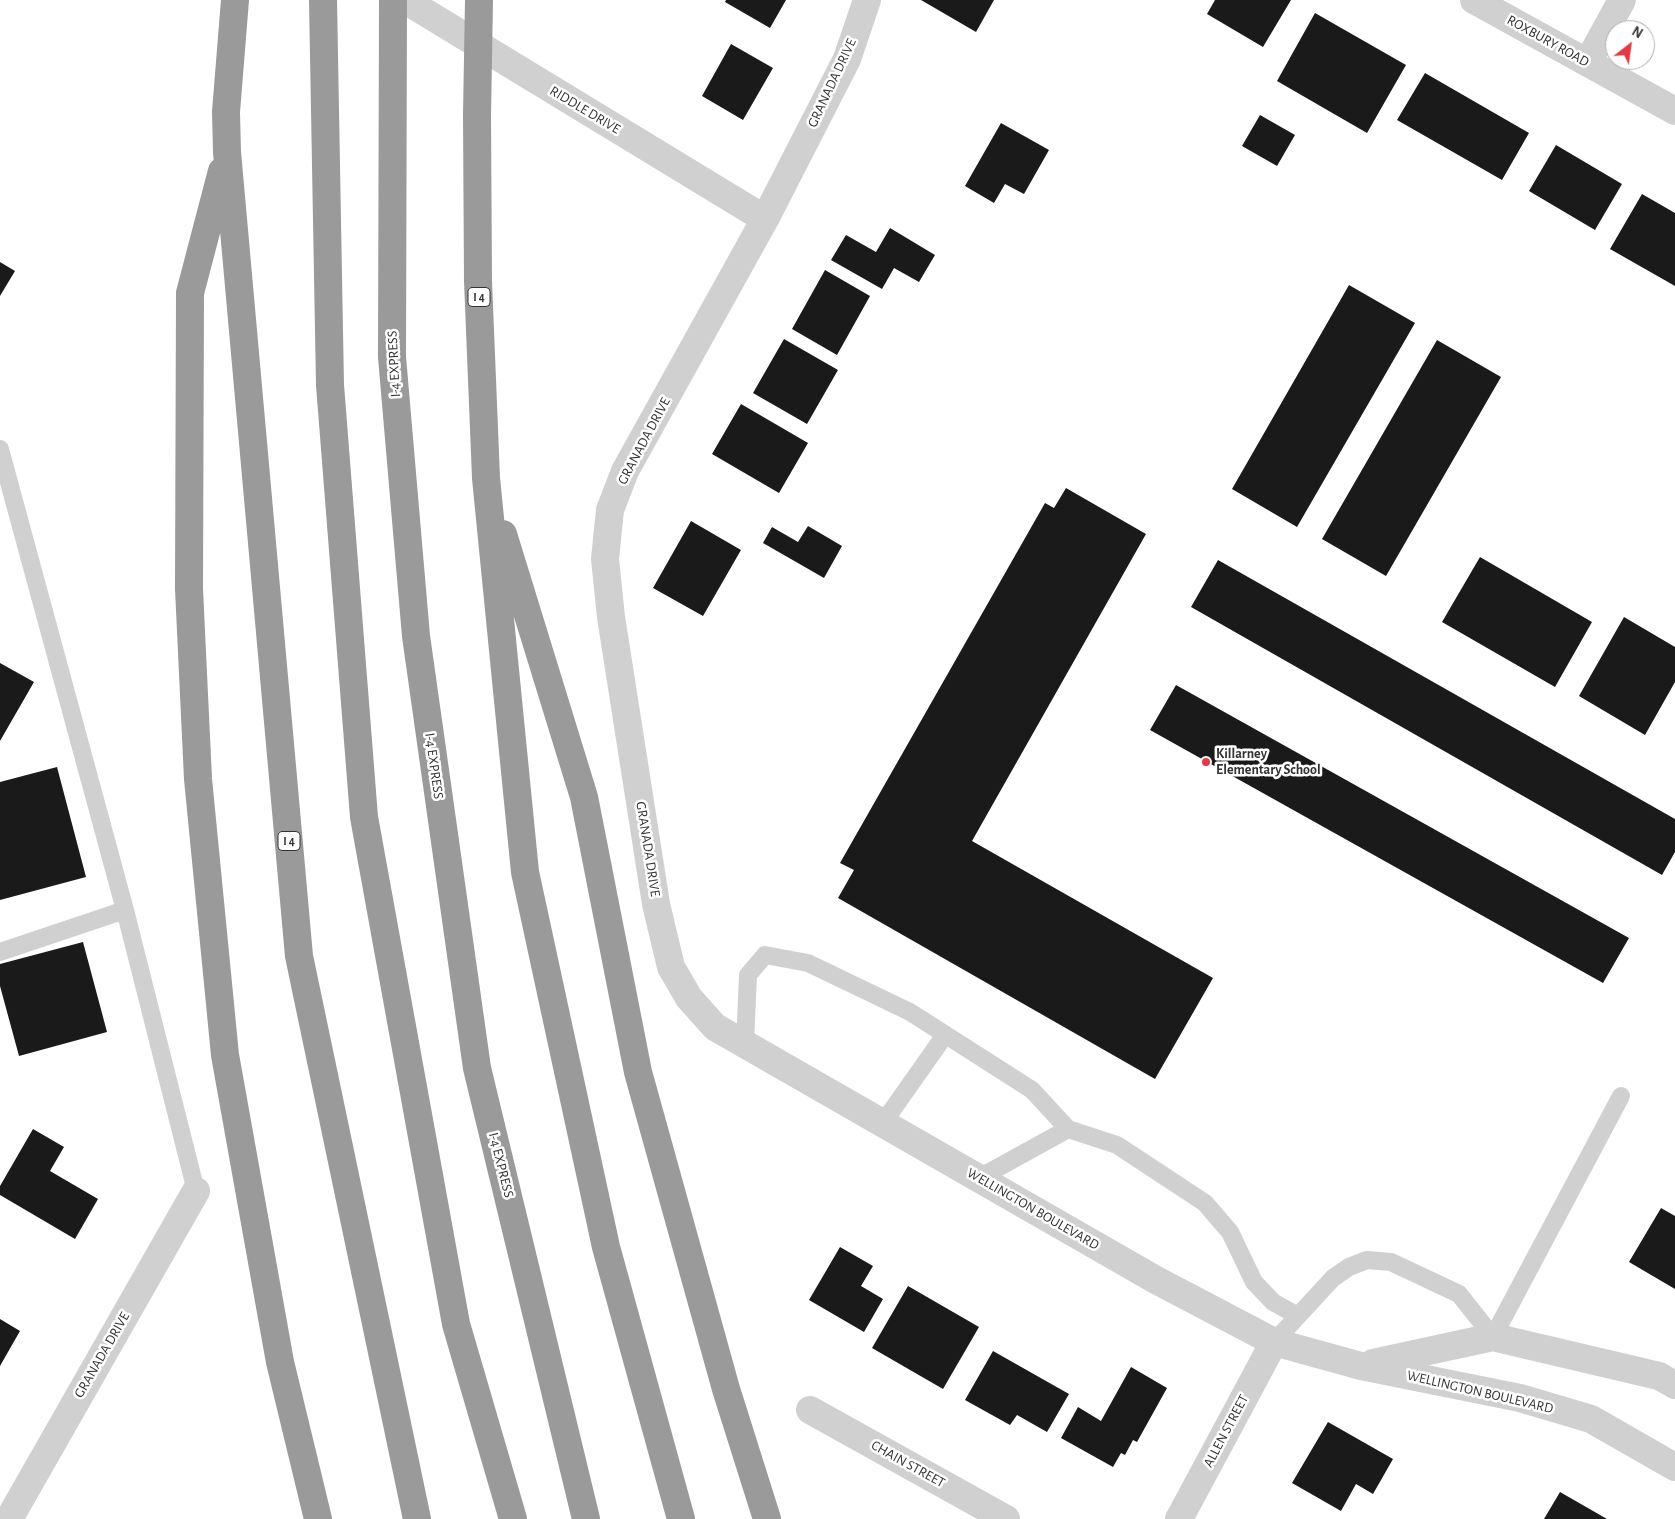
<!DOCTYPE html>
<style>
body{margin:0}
#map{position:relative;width:1675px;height:1519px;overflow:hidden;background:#fff;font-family:"Alegreya Sans",sans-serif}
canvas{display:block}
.north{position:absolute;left:1605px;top:20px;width:50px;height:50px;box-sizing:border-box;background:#fff;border:1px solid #adadad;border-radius:50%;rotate:30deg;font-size:14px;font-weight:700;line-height:20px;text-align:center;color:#333}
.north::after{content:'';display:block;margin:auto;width:18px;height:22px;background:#e63946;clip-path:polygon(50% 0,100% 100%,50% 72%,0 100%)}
</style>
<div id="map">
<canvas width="1675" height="1519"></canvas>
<div class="north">N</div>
</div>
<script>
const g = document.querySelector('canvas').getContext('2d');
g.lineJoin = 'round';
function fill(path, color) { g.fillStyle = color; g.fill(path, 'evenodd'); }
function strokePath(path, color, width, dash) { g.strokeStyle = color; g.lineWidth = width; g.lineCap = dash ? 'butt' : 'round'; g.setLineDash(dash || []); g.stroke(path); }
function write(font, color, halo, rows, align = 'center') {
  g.font = font + ' "Alegreya Sans",sans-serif'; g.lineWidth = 5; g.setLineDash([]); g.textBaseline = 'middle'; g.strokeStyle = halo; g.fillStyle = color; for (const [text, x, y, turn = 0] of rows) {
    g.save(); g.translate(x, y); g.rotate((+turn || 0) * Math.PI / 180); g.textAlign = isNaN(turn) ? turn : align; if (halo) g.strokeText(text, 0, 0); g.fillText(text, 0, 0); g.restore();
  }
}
const building = new Path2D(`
 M726,0H786L770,28L725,2Z
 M921,0H994L976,32Z
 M1215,0H1291L1263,47L1207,14Z
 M1315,13L1406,65L1367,133L1277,81Z
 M731,44L773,68L743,120L702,96Z
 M1425,73L1529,133L1502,180L1397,120Z
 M1260,115L1295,135L1277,166L1242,146Z
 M1001,123L1049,150L1024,194L1005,184L994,203L965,186Z
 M1556,145L1622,184L1595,230L1529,191Z
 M1642,194L1675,213V286L1610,249Z
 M890,228L935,255L919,282L894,268L882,289L831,260L846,235L876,252Z
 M0,262L15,271L0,296Z
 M825,270L870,296L837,355L792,329Z
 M1349,285L1415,323L1297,527L1232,489Z
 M784,339L838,370L807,424L753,393Z
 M1437,340L1501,377L1386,576L1322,539Z
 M741,404L808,443L779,493L712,454Z
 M1066,488L1146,534L972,841L1213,978L1155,1079L838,898L854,870L840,863L1045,503L1054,508Z
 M691,521L741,550L703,616L653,588Z
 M808,526L842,546L824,578L763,543L772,527L798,542Z
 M1480,557L1592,622L1555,687L1442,622Z
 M1218,560L1675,819V852L1662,875L1191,607Z
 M1624,617L1675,647V682L1645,735L1579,696Z
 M0,663L34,682L0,741Z
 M1176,685L1629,938L1603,983L1150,730Z
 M57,767L86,877L0,900V782Z
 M83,942L107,1032L19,1056L0,986V964Z
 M33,1129L64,1147L50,1171L98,1199L75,1239L0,1195V1186Z
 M1661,1208L1675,1216V1289L1629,1262Z
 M840,1247L873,1266L861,1286L883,1299L864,1332L809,1300Z
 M908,1286L979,1327L943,1389L872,1348Z
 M0,1319L20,1331L0,1366Z
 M993,1351L1069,1394L1047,1432L1017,1415L1010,1425L965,1400Z
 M1131,1367L1167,1388L1137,1442L1133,1440L1125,1455L1121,1453L1113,1467L1061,1438L1078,1407L1101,1421Z
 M1328,1422L1393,1459L1373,1494L1356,1484L1341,1511L1292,1483Z
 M1560,1492L1607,1519H1544Z`);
const service = new Path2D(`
 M0,449L125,910L196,1191
 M0,952L125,910
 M745,1044L748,975L765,955L808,963L910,1012L1032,1090L1068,1129L1117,1145L1205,1203L1230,1232L1254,1282L1273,1302L1298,1316
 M883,1123L945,1035
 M979,1178L1068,1129
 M1274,1342L1333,1278L1349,1267L1367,1260L1391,1262L1459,1294L1493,1337L1621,1096`);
const minor = new Path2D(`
 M405,0L765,219
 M867,0L847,59L765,219L625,471L610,510L605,559L611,617L656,904L671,967L689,998L715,1027L1156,1280L1274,1342L1361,1366L1520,1398L1591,1419L1675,1467
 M1474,0L1675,111
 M1588,62L1622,0
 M1373,1363L1493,1337L1659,1376L1675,1385
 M810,1410L1006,1519
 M9,1519L196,1191
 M1179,1519L1274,1342`);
const motorway = new Path2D(`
 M235,0L226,112L227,152L299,956L417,1519
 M323,0L330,385L364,817L456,1324L513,1519
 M393,0L392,357L416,636L477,1068L586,1519
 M477,115L478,281L486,478L525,872L606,1247L681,1519
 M222,171L190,293L189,589L198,779L225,1055L280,1362L318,1519
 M503,534L584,797L638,1072L726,1389L767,1519`);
const motorwayBridge = new Path2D(`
 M477,115L479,0`);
const markers = [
 [1206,762,5,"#e63946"]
];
const shields = [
 [479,297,22],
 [289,841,22]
];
const shieldNames = [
 ["I 4",479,297],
 ["I 4",289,841]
];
const streetNames = [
 ["ROXBURY ROAD",1548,41,29],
 ["GRANADA DRIVE",832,83,-65],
 ["RIDDLE DRIVE",585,110,31],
 ["I-4 EXPRESS",394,364,-93],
 ["GRANADA DRIVE",644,441,-62],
 ["I-4 EXPRESS",434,766,82],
 ["GRANADA DRIVE",648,849,81],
 ["I-4 EXPRESS",501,1165,76],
 ["WELLINGTON BOULEVARD",1033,1209,30],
 ["GRANADA DRIVE",102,1355,-60],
 ["WELLINGTON BOULEVARD",1480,1392,13],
 ["ALLEN STREET",1226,1431,-62],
 ["CHAIN STREET",908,1464,29]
];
const poiNames = [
 ["Killarney",1216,754],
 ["Elementary School",1216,770]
];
fill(building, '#1a1a1a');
strokePath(service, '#d0d0d0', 18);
strokePath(minor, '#d0d0d0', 28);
strokePath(motorway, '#9a9a9a', 28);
strokePath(motorwayBridge, '#9a9a9a', 28);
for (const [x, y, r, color] of markers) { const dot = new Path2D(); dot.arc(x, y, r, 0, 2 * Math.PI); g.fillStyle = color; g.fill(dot); strokePath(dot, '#fff', 2); }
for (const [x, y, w] of shields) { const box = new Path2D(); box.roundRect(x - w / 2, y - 9.5, w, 19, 4); g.fillStyle = '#fff'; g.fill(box); strokePath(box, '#333', 1); }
write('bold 12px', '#333', null, shieldNames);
write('14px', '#333', '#fff', streetNames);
write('bold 14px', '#333', '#fff', poiNames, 'left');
</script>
